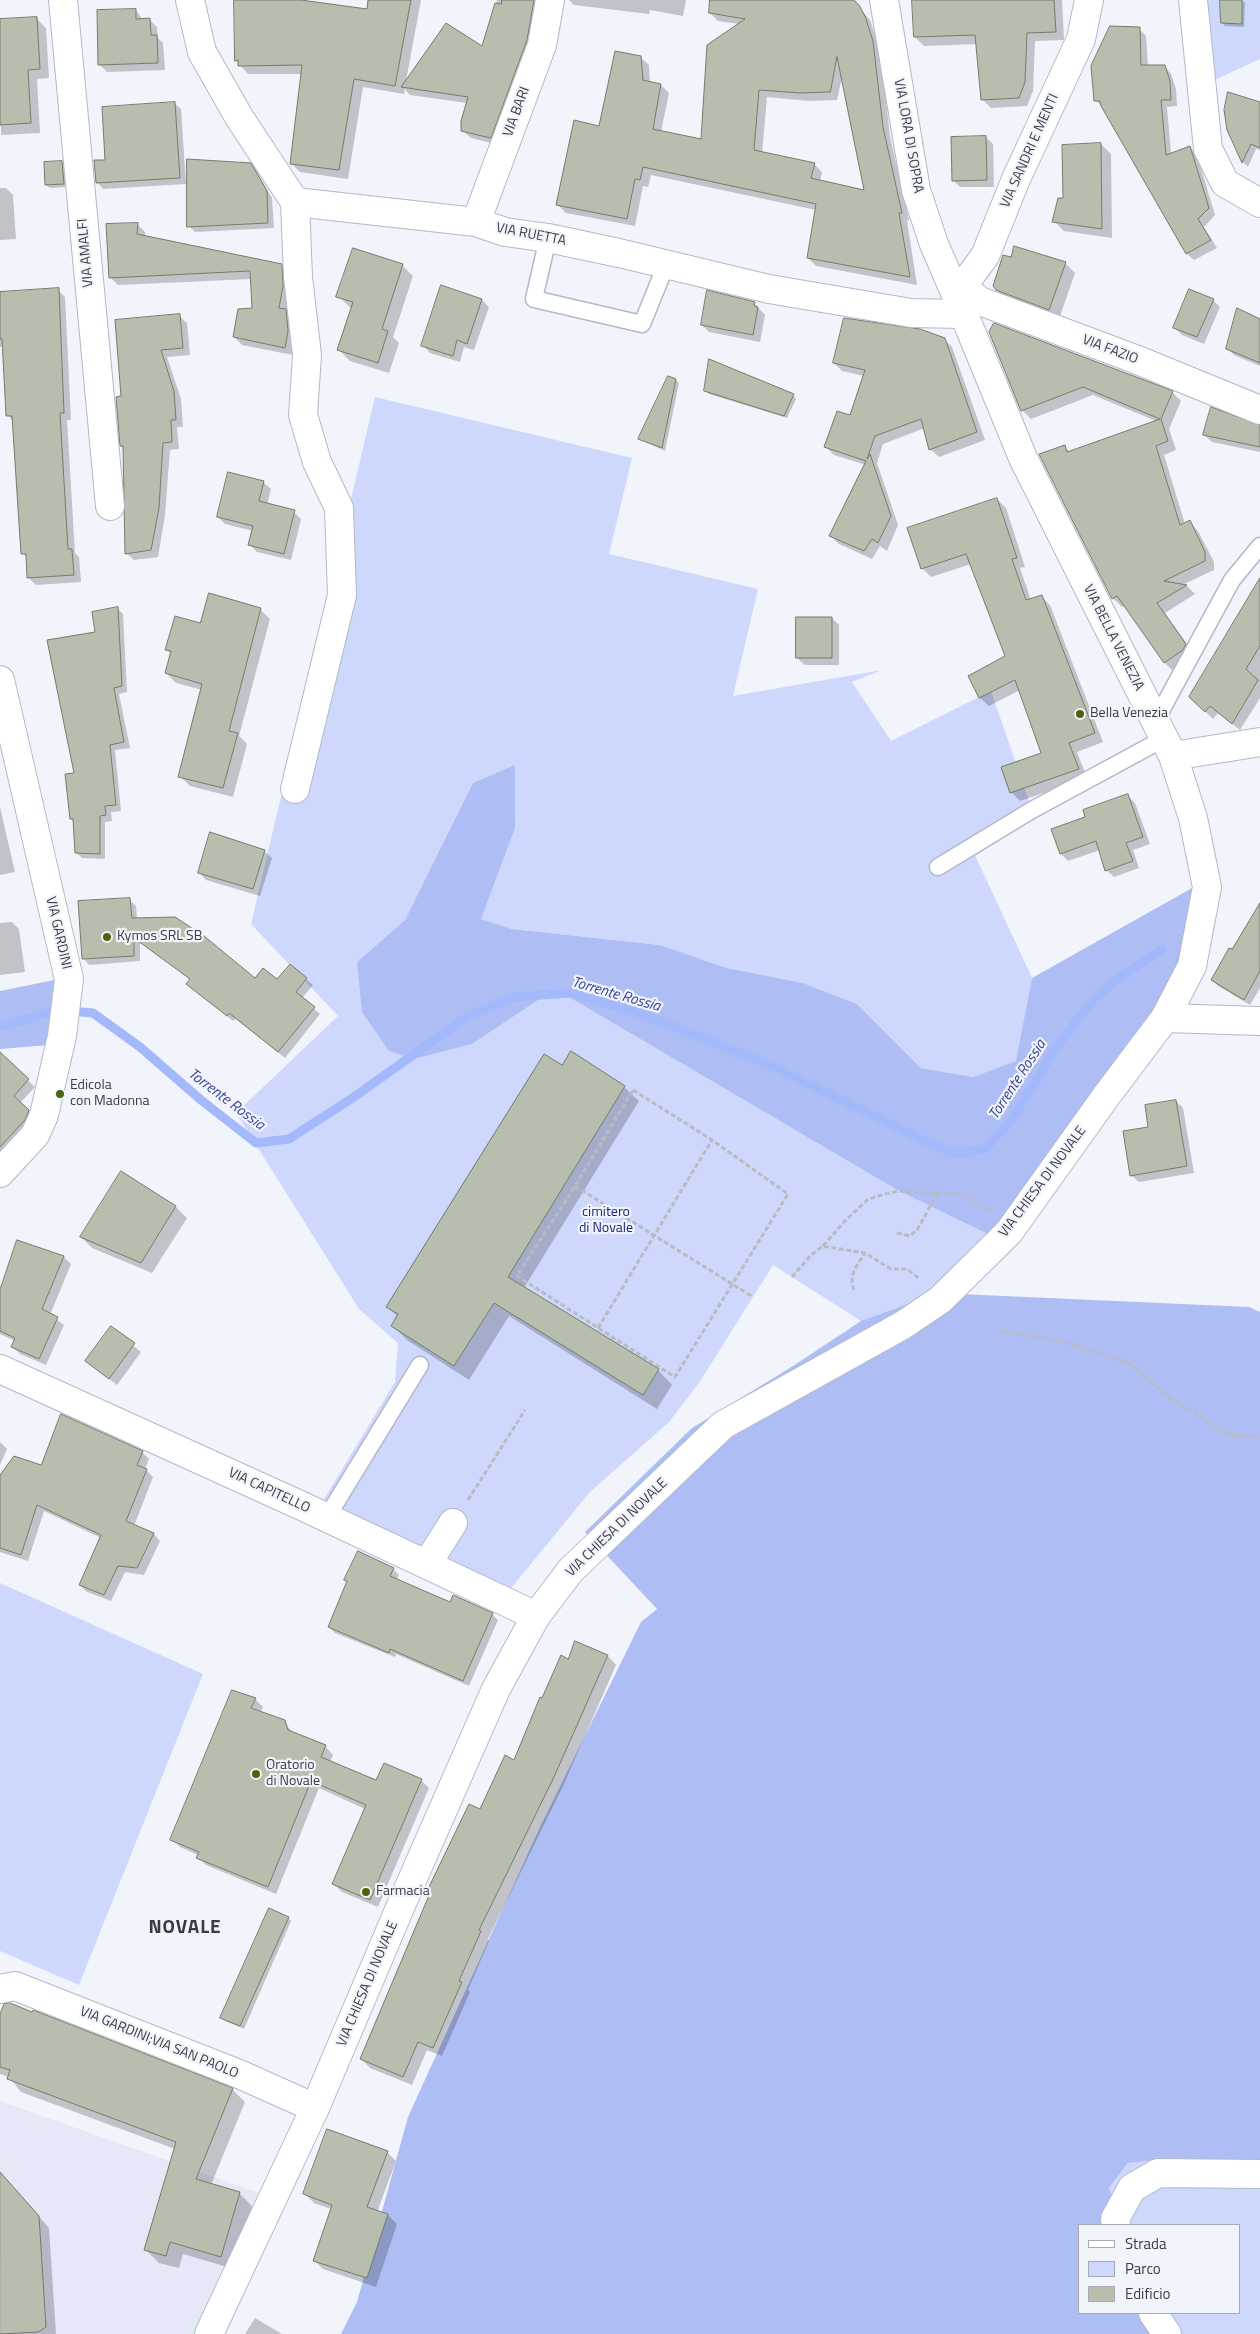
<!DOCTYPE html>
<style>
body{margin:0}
#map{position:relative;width:1260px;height:2334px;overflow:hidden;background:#f2f4fc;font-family:"Titillium Web",sans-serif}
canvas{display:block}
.legend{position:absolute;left:1078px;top:2224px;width:162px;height:90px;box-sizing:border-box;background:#f2f4fc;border:1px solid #a8aab2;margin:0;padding:6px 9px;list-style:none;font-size:15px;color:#3a3c43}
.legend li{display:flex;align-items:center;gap:10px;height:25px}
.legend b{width:25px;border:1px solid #a8aab2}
</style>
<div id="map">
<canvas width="1260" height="2334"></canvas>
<ul class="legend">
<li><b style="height:6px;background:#fff"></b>Strada</li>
<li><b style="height:14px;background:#cdd8fc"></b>Parco</li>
<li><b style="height:14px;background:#b7bead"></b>Edificio</li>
</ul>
</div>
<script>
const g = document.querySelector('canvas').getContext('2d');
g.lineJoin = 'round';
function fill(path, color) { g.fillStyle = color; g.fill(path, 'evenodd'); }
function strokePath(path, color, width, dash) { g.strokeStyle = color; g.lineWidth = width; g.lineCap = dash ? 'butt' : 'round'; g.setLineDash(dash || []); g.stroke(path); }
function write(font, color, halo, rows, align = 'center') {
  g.font = font + ' "Titillium Web",sans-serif'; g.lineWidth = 4.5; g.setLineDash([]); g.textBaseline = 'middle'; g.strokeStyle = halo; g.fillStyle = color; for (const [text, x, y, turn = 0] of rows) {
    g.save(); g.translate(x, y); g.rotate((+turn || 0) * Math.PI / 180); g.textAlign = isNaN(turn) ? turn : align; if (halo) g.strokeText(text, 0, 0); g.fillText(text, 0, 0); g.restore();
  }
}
const built = new Path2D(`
 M0,2101L273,2198L201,2334H0Z`);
const green = new Path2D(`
 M1200,0H1260V59L1204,85Z
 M375,397L632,458L609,554L758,589L733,696L882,670L852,682L891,741L991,691L1035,819L974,853L1032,978L1017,1061L973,1077L921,1068L857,1004L803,983L727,968L660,945L512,929L480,919L515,828L439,853L405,920L357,962L472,1044L555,989L899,1191L1002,1241L937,1293L861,1321L773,1265L699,1383L669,1422L589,1493L508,1592L324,1499L395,1382L398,1343L359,1309L236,1113L338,1016L251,924Z
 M0,1583L203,1674L79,1985L0,1951Z
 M1176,2158L1260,2163V2334H1172L1163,2313H1239V2225H1125L1109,2188L1128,2163Z`);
const forest = new Path2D(`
 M515,765V828L481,919L512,929L660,945L727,968L803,983L857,1004L921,1068L973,1077L1016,1061L1032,978L1194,887L1178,975L1002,1241L899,1191L555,989L472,1044L414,1059L389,1051L362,1012L357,962L405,920L473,783Z
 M69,977L62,1044L0,1049V991Z
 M937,1293L1249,1307L1260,1312V2163L1176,2158L1128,2163L1109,2188L1125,2225H1079V2313H1163L1172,2334H341L357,2302L408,2117L540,1827L641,1622L657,1609L585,1532L692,1428L793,1366L861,1321Z`);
const shadow = new Path2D(`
 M235,0H292L368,10L369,0H421L406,81L483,48L497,0H545L499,145L471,138L462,130L467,103L410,95L405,89L404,94L363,87L348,179L300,172L291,163L302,74H248L240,65L236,60Z
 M569,0H686L683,16L650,10L649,14L574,5Z
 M711,0H852L870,20L880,50L890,136L909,220L907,221L917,285L816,266L808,258L816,210L651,175L648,187L643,186L635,226L566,213L558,205L640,57L649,65L650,83L661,85L669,93L661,132L702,141L739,24L718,21L710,13ZM842,77L866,191L820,181L822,172L814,164L762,153L767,97L809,101L837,100Z
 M914,0H1062L1064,40L1035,41L1033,91L1027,106L991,108L983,100L978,44L924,46L915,37Z
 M1221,0L1245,2L1244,27L1225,26L1222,22Z
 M136,10L143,20H150L157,27L158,38L163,43L165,70L107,72L100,65Z
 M36,18L46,28L49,78L37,79L40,133L1,135L0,20Z
 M1139,29L1146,36L1148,66H1164L1171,74L1176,89L1177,106L1167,107L1171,154L1190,148L1197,155L1215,215L1204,227L1217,248L1194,260L1187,254L1103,107L1095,100Z
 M174,103L181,109L186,184L103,189L97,182Z
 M1260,105V150L1256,149L1248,167L1243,162L1228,130Z
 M986,137L993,144L994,187H960L953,180Z
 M1101,144L1111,154L1112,238L1064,231L1054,221L1064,199Z
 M62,162L65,166L67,187L50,188L46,185Z
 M250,164L256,170L272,198L274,228L195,232L189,226Z
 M0,188H6L13,195L16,239L0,240Z
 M137,224L145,232V237L281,265L289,274L291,294L287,312L294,319L296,340L293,355L242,345L234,337L254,309L252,279L118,285L110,277Z
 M1065,263L1075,273L1059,319L1007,300L997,290Z
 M402,265L413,276L393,337L399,343L389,373L350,361L339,350L352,309L338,296Z
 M58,290L65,297L71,420H67L75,553L79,557L81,582L36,585L29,578L27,558L23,553L13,421L8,415L4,346L0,347V293Z
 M482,300L489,307L474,350L464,347L460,362L430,353L423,345Z
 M1213,300L1220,307L1204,344L1182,335L1174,327Z
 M754,303L765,315L760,342L709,332L702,325Z
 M1238,310L1260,319V366L1234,355L1228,349Z
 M179,316L187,323L190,355L167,357L181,399L183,427H177L179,449L170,450L165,515L158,557L134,560L126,553L125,449L121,446L123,397Z
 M994,324L1172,392L1181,401L1169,429L1176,450L1164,455L1185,524L1189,522L1198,531L1214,562V570L1182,585L1187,586L1195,594L1165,613L1194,654L1173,671L1164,662L1125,605L1122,607L1113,598L1064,447L1070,452L1156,421L1093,395L1031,419L1022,410Z
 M944,339L952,347L985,440L939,457L930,449L925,428L883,444L877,463L898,525L887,551L880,546L872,559L839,544L830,535L866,465L834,455L826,447L851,416L864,376L842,371L834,363Z
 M676,380L679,383L665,451L640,439Z
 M706,390L793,395L796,399L787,418L709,394Z
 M1260,427V452L1212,442L1204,435Z
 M263,482L271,489L267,505L294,512L301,519L291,560L257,552L250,545L253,531L225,524L218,517Z
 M997,499L1006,508L1025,567L1020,568L1031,600L1041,596L1050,605L1103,742L1077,752L1087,778L1020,801L1011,792L1043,753L1020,690L989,706L980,698L1006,657L971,564L931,577L922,568Z
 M1260,599V698L1240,730L1218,713L1213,719L1190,697Z
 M117,608L123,614L127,692L119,694L130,748L115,750L121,811L111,812L112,821L105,822V859L82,858L76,852L74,822L71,819L76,774L96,633Z
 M260,609L270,619L239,736L247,744L233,797L190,786L180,776L202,690L176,683L166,673L171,654L166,649L201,625Z
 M832,618L839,625V665H805L797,658Z
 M1128,796L1135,803L1150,844L1133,850L1139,868L1114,877L1106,870L1100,850L1068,861L1061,854L1087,818Z
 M0,807L15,872L0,875Z
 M264,851L272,858L260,896L206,880L199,872Z
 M130,900L136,906L137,919L255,979L278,981L290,966L313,985L302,998L320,1014L285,1058L236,1018L233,1021L194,990L191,980L140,942V961L89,965L83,958Z
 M1260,905V988L1250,1005L1218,986L1212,980Z
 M12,922L19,929L25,972L0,975V923Z
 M0,1054L35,1087L20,1103L35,1118L0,1161Z
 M562,1066L624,1087L639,1101L524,1288L658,1370L672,1385L657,1409L509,1316L469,1380L407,1340L392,1325L398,1317L388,1307Z
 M1176,1101L1183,1108L1194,1173L1139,1182L1131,1175L1150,1128Z
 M122,1173L176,1207L187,1218L152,1273L92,1248L81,1237Z
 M18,1241L64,1257L71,1264L50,1315L64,1325L46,1365L20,1354L13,1347L15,1341L0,1334V1293Z
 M111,1328L141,1352L117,1385L86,1361Z
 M0,1442L7,1449L0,1465Z
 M142,1452L149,1459L145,1469L153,1477L134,1526L154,1534L160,1541L144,1575L125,1572L111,1601L87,1592L80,1585L101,1538L44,1511L28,1561L0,1552V1477L42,1467Z
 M393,1569L399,1575L396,1580L450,1604L492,1614L498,1620L469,1686L396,1654L395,1657L335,1633L329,1627Z
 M576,1643L608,1656L616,1665L563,1786L488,1939L489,1941L468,1990L470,1992L442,2056L427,2050L412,2085L370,2068L362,2059L480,1810L515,1761L543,1700L569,1660Z
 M255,1699L263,1707L260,1713L284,1722L294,1734L325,1746L333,1755L330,1762L377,1782L421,1780L429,1788L378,1907L342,1892L334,1884L365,1809L319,1788L276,1894L206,1865L198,1857V1855L180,1847L172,1839Z
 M288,1918L291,1921L244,2029L225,2021L222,2017Z
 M0,2018L232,2089L245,2102L211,2185L239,2193L252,2206L234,2269L183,2254L179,2268L159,2263L146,2250L175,2149L21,2092L9,2077L0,2074Z
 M387,2152L396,2161L377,2212L388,2215L397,2224L376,2287L323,2269L314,2260L331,2209L314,2203L305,2194Z
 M0,2186L21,2196L49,2228L56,2334H0Z
 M255,2318L282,2334H245Z`);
const stream = new Path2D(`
 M0,1027L56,1010L93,1013L140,1047L201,1100L256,1143L289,1139L354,1097L465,1018L513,997L571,993L641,1014L770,1065L920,1139L956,1154L985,1149L1011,1121L1057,1046L1094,999L1118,978L1163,949`);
const building = new Path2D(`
 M234,0H301L367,9L368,0H411L395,86L354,79L339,170L290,164L302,65L238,66V60L235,61Z
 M502,0H534L527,40L491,138L461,131V121L468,97L401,87L446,23L482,46L495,3L501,4Z
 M710,0H854L859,5L865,16L873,41L883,127L902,213H899L910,277L807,258L816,204L643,167L640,180L635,179L627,219L556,205L574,120L599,126L615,51L641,56L643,80L661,84L653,129L701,139L707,45L745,19L709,13ZM837,57L864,190L811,178L815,163L754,150L759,90L800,93L830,92Z
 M912,0H1054L1056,32L1027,33L1025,82L1019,98L981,100L975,35L914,37Z
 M1220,0H1242V24L1221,23Z
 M136,9V19L150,18L151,35H157L158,63L98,65L97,10Z
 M37,17L40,69L28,70L31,123L0,125V19Z
 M1110,26L1140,27L1141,65H1165L1170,81L1171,100H1161L1166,155L1190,146L1209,208L1198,219L1211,240L1186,254L1101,106L1100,101H1094L1091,66Z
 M1228,92L1260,102V148L1251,144L1242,163L1227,130L1224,110Z
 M175,102L180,178L96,183L94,160H105L102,107Z
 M986,136L987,180L952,181L951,137Z
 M1101,143L1102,229L1052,222L1058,198H1063L1062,145Z
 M187,159L251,163L267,191L268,223L187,227Z
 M62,161L64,184L45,185L44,162Z
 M138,223L137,234L282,264L283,286L279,308L286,309L288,331L285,348L233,337L238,309L252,308L250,271L109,278L106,224Z
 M1014,246L1066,262L1049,310L996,290L993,286L1003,255L1011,257Z
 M353,248L403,264L382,329L388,331L378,363L337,350L353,302L336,297Z
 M441,285L482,299L467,344L457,340L453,356L421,346Z
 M59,288L64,413H60L68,549H72L74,575L27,578L26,554H21L12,416H6L2,339H0V292Z
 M1189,289L1214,299L1197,337L1173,328Z
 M707,290L755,302L754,306L758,307L753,335L701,325Z
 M1237,308L1260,319V363L1226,349Z
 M180,314L183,348L161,350L174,391L176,420H171L172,442L163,443L159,508L151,550L125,554L123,446H120L116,397L121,396L115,320Z
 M844,318L920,329L945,338L977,432L929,450L921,419L875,436L867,459L870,454L891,516L878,543L872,539L864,551L829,536L866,461L824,447L837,411L850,415L865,370L833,363Z
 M994,323L1173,391L1161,419L1168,441L1156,446L1180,525L1190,520L1205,552V561L1164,581L1187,585L1157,603L1186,644L1183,650L1164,663L1117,596L1112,599L1039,454L1065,445L1067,452L1160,419L1083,387L1021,411L989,332Z
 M709,359L794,394L784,416L704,391Z
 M668,376L676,379L662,448L638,439Z
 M1211,407L1260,425V447L1203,435Z
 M228,472L264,481L259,501L295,510L284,554L248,545L253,526L217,517Z
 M997,498L1017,558L1012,559L1026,600L1042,595L1095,733L1069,743L1079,769L1010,793L1001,767L1041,753L1015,680L979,698L968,676L1005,656L966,554L921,569L907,528Z
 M1260,578V646L1246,669L1258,680L1232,724L1210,706L1205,712L1189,697Z
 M209,593L261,608L229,731L238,733L223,788L178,777L202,684L165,673L171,651L165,650L175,616L200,623Z
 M118,607L122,686L114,688L124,742L110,745L116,805L105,806L106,815L100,816V854L75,853L73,819H70L65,774L74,773L47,640L95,632L92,612Z
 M796,617H832V658H796Z
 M1128,794L1143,837L1126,843L1133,861L1105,871L1096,841L1060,854L1051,829L1085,817L1083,810Z
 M210,832L265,850L253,889L198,873Z
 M130,898L132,918L175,917L204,936L255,978L263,968L277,979L290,964L307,978L296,992L315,1007L278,1052L229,1013L227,1016L186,984L190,979L134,938V956L82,959L78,901Z
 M1260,903V971L1244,1000L1211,980L1229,948L1232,949Z
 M571,1051L625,1086L508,1277L659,1369L643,1395L494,1303L454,1366L391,1326L398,1314L386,1307L544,1054L562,1065Z
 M0,1052L29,1079L14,1096L29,1110L25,1120L0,1147Z
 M1176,1100L1187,1166L1130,1176L1123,1131L1148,1127L1145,1105Z
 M121,1171L176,1206L141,1263L80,1237Z
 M17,1240L64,1256L42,1309L58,1317L39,1359L11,1347L15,1338L0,1331V1290Z
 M111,1326L135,1343L109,1379L85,1361Z
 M61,1414L143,1451L137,1465L147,1469L126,1521L154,1533L137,1568L118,1566L104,1595L79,1585L101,1535L37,1505L21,1555L0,1548V1475L14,1456L41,1465Z
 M358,1551L394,1568L390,1576L450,1602L453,1595L493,1613L463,1681L390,1649L389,1653L328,1627L347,1581L344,1580Z
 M575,1641L608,1655L554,1777L479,1930L481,1931L459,1981L462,1982L433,2048L418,2042L403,2077L360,2059L430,1893L427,1891L469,1804L480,1809L505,1755L514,1760L540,1697L542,1698L561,1655L568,1659Z
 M232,1690L256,1698L251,1708L285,1720L288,1730L326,1745L321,1757L376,1780L384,1763L422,1779L370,1900L332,1884L366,1805L311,1781L268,1887L196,1858L199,1852L170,1840Z
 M269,1908L289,1917L240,2026L220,2018Z
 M10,2003L32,2012L33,2010L233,2088L196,2179L240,2192L221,2257L170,2242L166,2256L144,2250L176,2142L7,2079L10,2070L0,2067V2014L4,2004Z
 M327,2129L388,2151L367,2207L388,2214L367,2278L313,2261L332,2205L303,2194Z
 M0,2172L39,2216L46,2327L38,2332L0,2334Z`);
const path = new Path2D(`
 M633,1090L712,1140L788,1194L675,1377L517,1276L575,1186Z
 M575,1186L753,1297
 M897,1233L910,1236L917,1230L937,1194
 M823,1246L844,1222L867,1200L884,1194L899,1191L966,1195L989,1211
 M792,1277L811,1255L823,1246L865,1253L891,1269H907L920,1279
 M854,1290C848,1276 857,1265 865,1253
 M598,1328L712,1140
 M997,1330L1059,1341L1129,1363L1170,1398L1231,1435L1260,1437
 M468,1500L525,1410`);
const service = new Path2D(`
 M548,238L534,299L642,324L666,265
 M1156,720L1232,580L1260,546
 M938,867L1032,810L1165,738
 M327,1517L420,1365`);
const minor = new Path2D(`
 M63,0L110,506
 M190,0L202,52L239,117L295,202L476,222L505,232L548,238L619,253L769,289L911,313L962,314
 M476,222L542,45L550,0
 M962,287L980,301L1135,359L1260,410
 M0,680L69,979L62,1036L44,1115L35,1135L0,1173
 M1173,756L1260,742
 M295,789L342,595L339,508L317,462L303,415L307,355L298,277L295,202
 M1165,1018L1260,1021
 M0,1369L302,1506L536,1616
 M427,1564L453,1523
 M0,1989L15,1986L239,2074L315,2108
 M1116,2225L1115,2219L1132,2188L1158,2173L1260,2174
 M1153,2313L1167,2334`);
const tertiary = new Path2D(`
 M884,0L916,190L934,244L956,295`);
const secondary = new Path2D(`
 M1193,0L1208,149L1225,183L1260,203
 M209,2334L315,2108L402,1903L496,1689L536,1616L571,1570L723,1425L903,1325L940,1300L1009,1232L1107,1095L1165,1018L1192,966L1207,887L1193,818L1173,756L1023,458L956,295L985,256L1016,179L1081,39L1089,0`);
const markers = [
 [1080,714,5,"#4c6310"],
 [107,937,5,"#4c6310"],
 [60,1094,5,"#4c6310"],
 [256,1774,5,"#4c6310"],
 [366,1892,5,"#4c6310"]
];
const streetNames = [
 ["VIA BARI",517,112,-70],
 ["VIA LORA DI SOPRA",908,136,80],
 ["VIA SANDRI E MENTI",1030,151,-66],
 ["VIA RUETTA",531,235,11],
 ["VIA AMALFI",86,253,-95],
 ["VIA FAZIO",1110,350,21],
 ["VIA BELLA VENEZIA",1113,638,63],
 ["VIA GARDINI",58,933,77],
 ["VIA CHIESA DI NOVALE",1043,1182,-53],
 ["VIA CAPITELLO",269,1491,25],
 ["VIA CHIESA DI NOVALE",617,1528,-44],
 ["VIA CHIESA DI NOVALE",368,1984,-67],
 ["VIA GARDINI;VIA SAN PAOLO",159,2043,22]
];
const poiNames = [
 ["Bella Venezia",1090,714],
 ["Kymos SRL SB",117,937],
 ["Edicola",70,1086],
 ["con Madonna",70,1102],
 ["Oratorio",266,1766],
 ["di Novale",266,1782],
 ["Farmacia",376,1892]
];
const parkNames = [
 ["cimitero",606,1213],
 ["di Novale",606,1229]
];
const waterNames = [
 ["Torrente Rossia",616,995,16],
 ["Torrente Rossia",1018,1080,-57],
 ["Torrente Rossia",226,1100,37]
];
const districtNames = [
 ["NOVALE",185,1928]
];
fill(built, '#e4e8f7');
fill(green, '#cdd8fc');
fill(forest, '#aebef5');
fill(shadow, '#0003');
strokePath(stream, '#a4b8fc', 9);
fill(building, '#b7bead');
strokePath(building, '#757b6b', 1);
strokePath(service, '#b3b8c9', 19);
strokePath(minor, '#b3b8c9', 30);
strokePath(tertiary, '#b3b8c9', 30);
strokePath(secondary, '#b3b8c9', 30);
strokePath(path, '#b9bbc3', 3, [5, 2.5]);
strokePath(service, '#fff', 16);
strokePath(minor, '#fff', 28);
strokePath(tertiary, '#fff', 28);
strokePath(secondary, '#fff', 28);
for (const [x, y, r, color] of markers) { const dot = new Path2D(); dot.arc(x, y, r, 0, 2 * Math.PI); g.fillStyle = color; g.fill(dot); strokePath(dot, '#f2f4fc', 2); }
write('14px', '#3a3c43', '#f2f4fc', streetNames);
write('14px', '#3a3c43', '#f2f4fc', poiNames, 'left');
write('14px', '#1e2874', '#f2f4fc', parkNames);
write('italic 15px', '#354492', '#f2f4fc', waterNames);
g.letterSpacing = '1px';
write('bold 19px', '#3a3c43', '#f2f4fc', districtNames);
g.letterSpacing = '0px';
</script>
